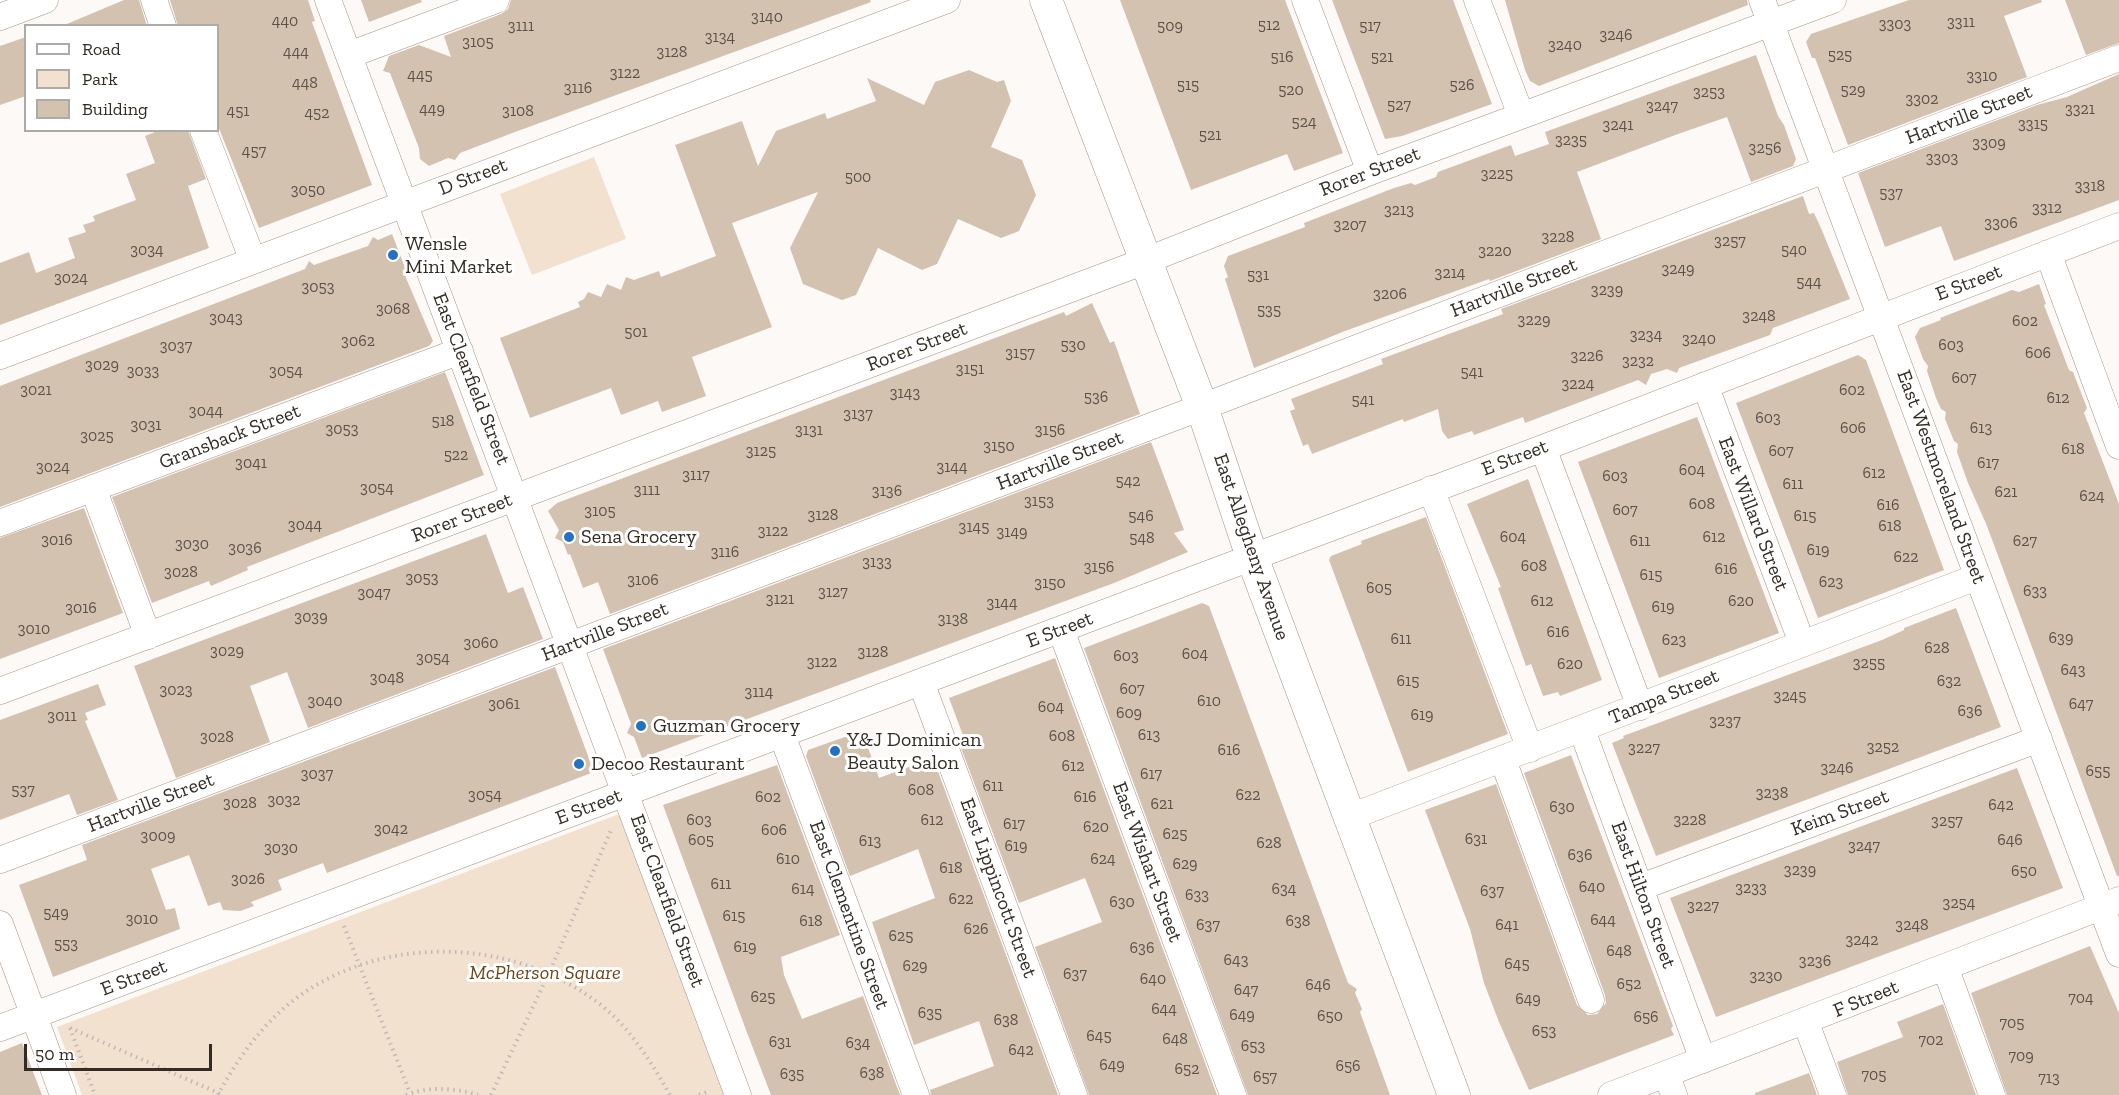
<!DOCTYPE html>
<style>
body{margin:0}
#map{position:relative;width:2119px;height:1095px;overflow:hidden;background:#fdf9f6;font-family:"Zilla Slab",serif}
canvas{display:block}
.legend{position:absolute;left:24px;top:24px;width:195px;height:108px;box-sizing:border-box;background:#fff;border:2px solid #adaba8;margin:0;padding:8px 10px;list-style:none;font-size:18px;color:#332c25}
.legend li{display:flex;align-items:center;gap:12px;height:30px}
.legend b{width:30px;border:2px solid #adaba8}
.scale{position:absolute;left:24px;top:1044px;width:188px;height:27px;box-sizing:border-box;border:3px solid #332c25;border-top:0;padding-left:8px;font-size:18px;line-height:21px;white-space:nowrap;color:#332c25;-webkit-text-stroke:4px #fff;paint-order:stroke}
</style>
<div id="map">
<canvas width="2119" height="1095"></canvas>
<ul class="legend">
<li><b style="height:8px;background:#fff"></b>Road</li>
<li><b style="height:16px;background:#f3e1cf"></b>Park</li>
<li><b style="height:16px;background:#d4c2b1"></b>Building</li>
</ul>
<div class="scale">50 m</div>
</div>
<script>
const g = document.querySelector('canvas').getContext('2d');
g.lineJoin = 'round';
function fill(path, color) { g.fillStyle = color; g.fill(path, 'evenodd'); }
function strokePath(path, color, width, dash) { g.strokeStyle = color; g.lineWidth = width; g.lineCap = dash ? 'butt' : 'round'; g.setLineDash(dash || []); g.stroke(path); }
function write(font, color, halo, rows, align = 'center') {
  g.font = font + ' "Zilla Slab",serif'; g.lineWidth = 6; g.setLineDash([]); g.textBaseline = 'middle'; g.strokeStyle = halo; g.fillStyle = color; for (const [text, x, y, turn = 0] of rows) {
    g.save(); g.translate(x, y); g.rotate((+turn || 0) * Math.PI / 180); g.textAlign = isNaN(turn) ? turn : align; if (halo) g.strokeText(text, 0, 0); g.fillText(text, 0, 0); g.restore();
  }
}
const green = new Path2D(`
 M594,157L626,239L532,275L500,194Z
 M619,814L725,1095H82L57,1027Z`);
const building = new Path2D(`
 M124,0H139L147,26H62Z
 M170,0H308L315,21L312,22L372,185L259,228L218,126V26H178Z
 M361,0H421L422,2L369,22Z
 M511,0H870L871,2L515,132L460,153L455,160L448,158L429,166L420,159L419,148L390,73L383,71L389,56L419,45L451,57L444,36L501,14L508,9Z
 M1120,0H1285L1343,153L1294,171L1287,154L1191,190Z
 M1332,0H1453L1492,104L1402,136L1385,139Z
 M1505,0H1747L1748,5L1539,86L1530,81L1525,70Z
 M1909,0H2041L2042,2L2004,16L2027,77L1848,145L1815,58H1812L1806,42L1811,34Z
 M2065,0H2119V43L2086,55Z
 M26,37V96L0,105V46Z
 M1756,55L1778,116L1784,125L1796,159L1793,166L1751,182L1727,117L1678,134L1577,172L1601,239L1490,281L1489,279L1345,331L1254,368L1225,279L1228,277L1224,266L1228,256L1305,227L1304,223L1394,188L1411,183L1415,185L1436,177L1438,172L1511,145L1515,156L1549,144L1545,132Z
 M969,70L997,82L1004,80L1011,101L991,147L1022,160L1036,195L1019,231L1001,238L958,219L937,264L922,270L878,248L856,295L842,300L803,284L790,248L818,192L732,223L772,327L692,357L706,396L662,412L658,401L621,415L611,388L530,418L500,338L580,307L578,302L584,299L588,292L601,297L607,284L621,290L626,277L634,280L659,271L661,277L716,256L675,145L742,121L758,166L776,131L825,113L827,119L876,101L867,78L924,105L935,82Z
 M2119,74V200L1954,261L1941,226L1885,247L1858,173L2037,105L2067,97Z
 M160,130H188L206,179L188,186L209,248L0,325V263L29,252L36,273L75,258L68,238L86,232L83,225L95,221L93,216L136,200L126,174L155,163L145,136Z
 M1803,196L1809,214L1814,213L1821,228L1850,299L1773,328L1770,335L1679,368L1677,373L1667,369L1651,374L1646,385L1638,380L1525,423L1523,417L1474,435L1472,431L1448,439L1442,431L1438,409L1404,422L1403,419L1312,454L1308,444L1303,446L1290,411L1295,409L1291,399L1383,364L1381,359L1503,314L1501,309Z
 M392,234L406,270L403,271L433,341L429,346L0,507V386L305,269L309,261L314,265L368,246L373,237L378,240Z
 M2039,284L2046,304L2044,305L2069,370L2073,372L2087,408L2084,413L2091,431L2119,504V876H2117L1987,526L1968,483L1957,452L1958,444L1954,441L1945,419L1946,412L1941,409L1936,398L1927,371L1928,366L1923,359L1915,337L1920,328L1941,320L1940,318L2012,290L2019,292Z
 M1092,303L1110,343L1114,341L1140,414L610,614L598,582L583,588L570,554L568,555L563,542L555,538L559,530L548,511L557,503L1064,312L1066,316Z
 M1858,355L1866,360L1944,570L1818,618L1736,403Z
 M445,372L484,475L247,567L248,570L211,586L209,581L152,603L112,497Z
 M1697,417L1779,633L1659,678L1578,462Z
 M1151,442L1184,530L1174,533L1188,552L1114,583L642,758L634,737L627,733L631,724L603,649Z
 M1528,479L1602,680L1560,696L1558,692L1543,696L1531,664L1526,666L1498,588L1501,587L1467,504Z
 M84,508L123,613L0,659V538Z
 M1426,517L1508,734L1408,772L1329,560L1331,556L1362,544L1361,541Z
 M486,534L508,593L523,587L543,639L308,728L287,672L250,686L270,742L176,778L134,666Z
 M1202,603L1209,606L1348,983L1357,989L1355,993L1362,1009L1360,1012L1390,1095H1248L1084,648Z
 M1956,608L2001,727L1656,856L1612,743L1624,738L1623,736L1882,640L1904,630V628Z
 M1055,658L1217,1095H1089L1035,947L1102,922L1085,878L1019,903L961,748L967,746L949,698Z
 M555,667L594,772L327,873L323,863L278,880L282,890L251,902L254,906L240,911L223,910L220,902L208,906L189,855L151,869L166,910L175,908L180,929L53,977L19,885L87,860L82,845Z
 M98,684L106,705L85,713L88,720L85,721L118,800L77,815L69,794L0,820V720Z
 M862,731L879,778L933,758L1058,1095H931L930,1090L994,1066L979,1021L914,1045L872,922L935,898L918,849L850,876L806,756L808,750Z
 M1571,755L1673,1026L1671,1029L1674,1035L1529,1090L1499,1022L1484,983L1470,929L1425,810L1496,784L1577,1005L1588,1015L1597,1014L1606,1003L1605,995L1524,773Z
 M777,765L840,935L781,957L784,975L802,1019L863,996L900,1095H771L746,1030L663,805Z
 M2017,768L2063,888L1716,1017L1670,898Z
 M2090,946L2119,1013V1095H2007L1971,993Z
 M1943,1004L1976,1095H1848L1837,1062L1903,1037L1897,1022Z
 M22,1043L42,1095H0V1052Z
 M1809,1073L1817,1095H1755V1093Z`);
const path = new Path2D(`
 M344,926L410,1093
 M70,1028L95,1095
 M70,1028L223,1095
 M218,1095C238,1057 266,1019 302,994C391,933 516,939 601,1005C631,1029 651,1062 670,1095
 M406,1095C428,1086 456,1088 478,1095
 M491,1095L549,973L612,828
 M699,1095L710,1091`);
const minor = new Path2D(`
 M154,0L163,26
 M328,0L738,1095
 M1305,0L1370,172
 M1477,0L1521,115
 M1762,0L2119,954
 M0,17L45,0
 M349,55L496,0
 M203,130L253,261
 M2048,253L2119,446
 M0,356L947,0
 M1705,385L1802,643
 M1543,448L1640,707
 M93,488L148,636
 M1431,489L1530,749
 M0,523L460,351
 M1061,630L1233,1095
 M921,682L1074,1095
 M0,691L1145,261L1370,172L1833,0
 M1582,730L1703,1060
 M782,735L916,1095
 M1503,760L1591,1000
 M1350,817L1977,577
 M0,860L1202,407L2119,58
 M1641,887L2039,739
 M0,924L63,1095
 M1945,967L1992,1095
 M1806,1023L1833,1095
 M0,1028L1543,448L2119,226
 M1666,1074L1674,1095
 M1611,1095L2119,900`);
const major = new Path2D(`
 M1046,0L1202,407L1252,557L1454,1095`);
const markers = [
 [393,255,6,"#2372c1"],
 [569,537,6,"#2372c1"],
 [641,726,6,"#2372c1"],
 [835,751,6,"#2372c1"],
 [579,764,6,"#2372c1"]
];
const numberNames = [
 ["3140",767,17],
 ["440",285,21],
 ["3311",1961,22],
 ["3303",1895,24],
 ["512",1269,25],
 ["3111",521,26],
 ["509",1170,26],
 ["517",1370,26],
 ["3246",1616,35],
 ["3134",720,37],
 ["3105",478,42],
 ["3240",1565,45],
 ["444",296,52],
 ["3128",672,52],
 ["525",1840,55],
 ["516",1282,57],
 ["521",1382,57],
 ["3122",625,73],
 ["445",420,75],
 ["3310",1982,76],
 ["448",305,83],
 ["515",1188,85],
 ["526",1462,85],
 ["3116",578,88],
 ["520",1291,90],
 ["529",1853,90],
 ["3253",1709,92],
 ["3302",1922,99],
 ["527",1399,105],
 ["3247",1662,106],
 ["449",432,109],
 ["3321",2080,109],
 ["451",238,111],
 ["3108",518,111],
 ["452",317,113],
 ["524",1304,122],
 ["3315",2033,124],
 ["3241",1618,125],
 ["521",1210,135],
 ["3235",1571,140],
 ["3309",1989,143],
 ["3256",1765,148],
 ["457",254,151],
 ["3303",1942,158],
 ["3225",1497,174],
 ["500",858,177],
 ["3318",2090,186],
 ["3050",308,190],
 ["537",1891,193],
 ["3312",2047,208],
 ["3213",1399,210],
 ["3306",2001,223],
 ["3207",1350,225],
 ["3228",1558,237],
 ["3257",1730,241],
 ["3034",147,250],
 ["540",1794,250],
 ["3220",1495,251],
 ["3249",1678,269],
 ["3214",1450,273],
 ["531",1258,275],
 ["3024",71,278],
 ["544",1809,282],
 ["3053",318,287],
 ["3239",1607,290],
 ["3206",1390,294],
 ["3068",393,309],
 ["535",1269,310],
 ["3248",1759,316],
 ["3043",226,318],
 ["3229",1534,320],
 ["602",2025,321],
 ["501",636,332],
 ["3234",1646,335],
 ["3240",1699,339],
 ["3062",358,341],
 ["530",1073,345],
 ["603",1951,345],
 ["3037",176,346],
 ["3157",1020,353],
 ["606",2038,353],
 ["3226",1587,356],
 ["3232",1638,361],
 ["3029",102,365],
 ["3151",970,369],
 ["3033",143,371],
 ["3054",286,371],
 ["541",1472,372],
 ["607",1964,378],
 ["3224",1578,384],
 ["3021",36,390],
 ["602",1852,390],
 ["3143",905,393],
 ["536",1096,397],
 ["612",2058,398],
 ["541",1363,400],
 ["3044",206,411],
 ["3137",858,414],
 ["603",1768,418],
 ["518",443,421],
 ["3031",146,425],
 ["606",1853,428],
 ["613",1981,428],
 ["3053",342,429],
 ["3131",809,430],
 ["3156",1050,430],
 ["3025",97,436],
 ["3150",999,446],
 ["618",2073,449],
 ["3125",761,451],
 ["607",1781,451],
 ["522",456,455],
 ["3041",251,463],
 ["617",1988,463],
 ["3024",53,467],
 ["3144",952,467],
 ["604",1692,470],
 ["612",1874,473],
 ["3117",696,475],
 ["603",1615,476],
 ["542",1128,481],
 ["611",1793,484],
 ["3054",377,488],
 ["3111",647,490],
 ["3136",887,491],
 ["621",2006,492],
 ["624",2092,496],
 ["3153",1039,501],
 ["608",1702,504],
 ["616",1888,505],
 ["607",1625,510],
 ["3105",600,511],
 ["3128",823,515],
 ["546",1141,516],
 ["615",1805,516],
 ["3044",305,525],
 ["618",1890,526],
 ["3145",974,527],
 ["3122",773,531],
 ["3149",1012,532],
 ["604",1513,537],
 ["612",1714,537],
 ["548",1142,538],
 ["3016",57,540],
 ["611",1640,541],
 ["627",2025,541],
 ["3030",192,544],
 ["3036",245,548],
 ["619",1818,550],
 ["3116",725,552],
 ["622",1906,557],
 ["3133",877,562],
 ["608",1534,566],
 ["3156",1099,567],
 ["616",1726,569],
 ["3028",181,572],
 ["615",1651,575],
 ["3053",422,578],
 ["3106",643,580],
 ["623",1831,582],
 ["3150",1050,583],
 ["605",1379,588],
 ["633",2035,591],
 ["3127",833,592],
 ["3047",374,593],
 ["3121",780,599],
 ["612",1542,601],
 ["620",1741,601],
 ["3144",1002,603],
 ["619",1663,607],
 ["3016",81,608],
 ["3039",311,617],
 ["3138",953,619],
 ["3010",34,629],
 ["616",1558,632],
 ["639",2061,638],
 ["611",1401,639],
 ["623",1674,640],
 ["3060",481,643],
 ["628",1937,648],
 ["3029",227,651],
 ["3128",873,652],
 ["604",1195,654],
 ["603",1126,656],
 ["3054",433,658],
 ["3122",822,662],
 ["3255",1869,663],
 ["620",1570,664],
 ["643",2073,670],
 ["3048",387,678],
 ["615",1408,681],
 ["632",1949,681],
 ["607",1132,689],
 ["3023",176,690],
 ["3114",759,692],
 ["3245",1790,696],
 ["3040",325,701],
 ["610",1209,701],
 ["3061",504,704],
 ["647",2081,704],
 ["604",1051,707],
 ["636",1970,711],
 ["609",1129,713],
 ["619",1422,715],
 ["3011",62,716],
 ["3237",1725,721],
 ["613",1149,735],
 ["608",1062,736],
 ["3028",217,737],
 ["3252",1883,747],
 ["3227",1644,748],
 ["616",1229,750],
 ["612",1073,766],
 ["3246",1837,768],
 ["655",2098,771],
 ["3037",317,774],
 ["617",1151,774],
 ["611",993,786],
 ["537",23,790],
 ["608",921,790],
 ["3238",1772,793],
 ["3054",485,795],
 ["622",1248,795],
 ["602",768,797],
 ["616",1085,797],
 ["3032",284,800],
 ["3028",240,803],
 ["621",1162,804],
 ["642",2001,805],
 ["630",1562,807],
 ["603",699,820],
 ["612",932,820],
 ["3228",1690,820],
 ["3257",1947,821],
 ["617",1014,824],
 ["620",1096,827],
 ["3042",391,829],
 ["606",774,830],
 ["625",1175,834],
 ["3009",158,836],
 ["631",1476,839],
 ["605",701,840],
 ["646",2010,840],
 ["613",870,841],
 ["628",1269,843],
 ["619",1016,846],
 ["3247",1864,846],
 ["3030",281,848],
 ["636",1580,855],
 ["610",788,859],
 ["624",1103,859],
 ["629",1185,864],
 ["618",951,868],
 ["3239",1800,870],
 ["650",2024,871],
 ["3026",248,879],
 ["611",721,884],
 ["640",1592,887],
 ["3233",1751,888],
 ["614",803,889],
 ["634",1284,889],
 ["637",1492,891],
 ["633",1197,895],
 ["622",961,899],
 ["630",1122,902],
 ["3254",1959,903],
 ["3227",1703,906],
 ["549",56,913],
 ["615",734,916],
 ["3010",142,919],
 ["644",1603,920],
 ["618",811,921],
 ["638",1298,921],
 ["637",1208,925],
 ["641",1507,925],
 ["3248",1912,925],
 ["626",976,929],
 ["625",901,936],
 ["3242",1862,940],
 ["553",66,944],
 ["619",745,947],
 ["636",1142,948],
 ["648",1619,951],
 ["643",1236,960],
 ["3236",1815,961],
 ["645",1517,964],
 ["629",915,966],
 ["637",1075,974],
 ["3230",1766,976],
 ["640",1153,979],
 ["652",1629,984],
 ["646",1318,985],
 ["647",1246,990],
 ["625",763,997],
 ["704",2081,998],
 ["649",1528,999],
 ["644",1164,1009],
 ["635",930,1013],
 ["649",1242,1015],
 ["650",1330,1016],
 ["656",1646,1017],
 ["638",1006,1020],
 ["705",2012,1023],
 ["653",1544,1031],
 ["645",1099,1036],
 ["648",1175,1039],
 ["702",1931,1040],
 ["631",780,1042],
 ["634",858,1043],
 ["653",1253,1046],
 ["642",1021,1050],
 ["709",2021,1056],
 ["649",1112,1065],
 ["656",1348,1066],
 ["652",1187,1069],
 ["638",872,1073],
 ["635",792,1074],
 ["705",1874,1075],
 ["657",1265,1077],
 ["713",2049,1078]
];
const streetNames = [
 ["Hartville Street",1969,115,-21],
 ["Rorer Street",1370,172,-21],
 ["D Street",473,177,-21],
 ["E Street",1969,283,-21],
 ["Hartville Street",1514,288,-21],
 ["Rorer Street",917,347,-21],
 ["East Clearfield Street",471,379,69],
 ["Gransback Street",230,437,-21],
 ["E Street",1515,458,-21],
 ["Hartville Street",1060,461,-21],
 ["East Westmoreland Street",1941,477,70],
 ["East Willard Street",1753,514,69],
 ["Rorer Street",462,518,-21],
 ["East Allegheny Avenue",1251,547,71],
 ["E Street",1060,630,-21],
 ["Hartville Street",605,632,-21],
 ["Tampa Street",1664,697,-22],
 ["Hartville Street",151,803,-21],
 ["E Street",589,807,-21],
 ["Keim Street",1840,813,-20],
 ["East Wishart Street",1147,862,70],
 ["East Lippincott Street",998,888,70],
 ["East Hilton Street",1643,895,70],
 ["East Clearfield Street",667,901,70],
 ["East Clementine Street",849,915,70],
 ["E Street",134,978,-21],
 ["F Street",1866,999,-22]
];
const poiNames = [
 ["Wensle",405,244],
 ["Mini Market",405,267],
 ["Sena Grocery",581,537],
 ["Guzman Grocery",653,726],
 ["Y&J Dominican",847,740],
 ["Beauty Salon",847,763],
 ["Decoo Restaurant",591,764]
];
const parkNames = [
 ["McPherson Square",545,973]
];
fill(green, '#f3e1cf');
fill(building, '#d4c2b1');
strokePath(minor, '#a59484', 27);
strokePath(major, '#a59484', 33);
strokePath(path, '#bebab5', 4, [1.5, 4.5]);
strokePath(minor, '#fff', 26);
strokePath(major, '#fff', 32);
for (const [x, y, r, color] of markers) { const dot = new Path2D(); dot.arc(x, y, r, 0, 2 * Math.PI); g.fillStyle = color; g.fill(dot); strokePath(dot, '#fff', 2); }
write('16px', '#5b5248', null, numberNames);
write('20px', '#332c25', '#fff', streetNames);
write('20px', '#332c25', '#fff', poiNames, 'left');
write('italic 20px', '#6c4619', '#fff', parkNames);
</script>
